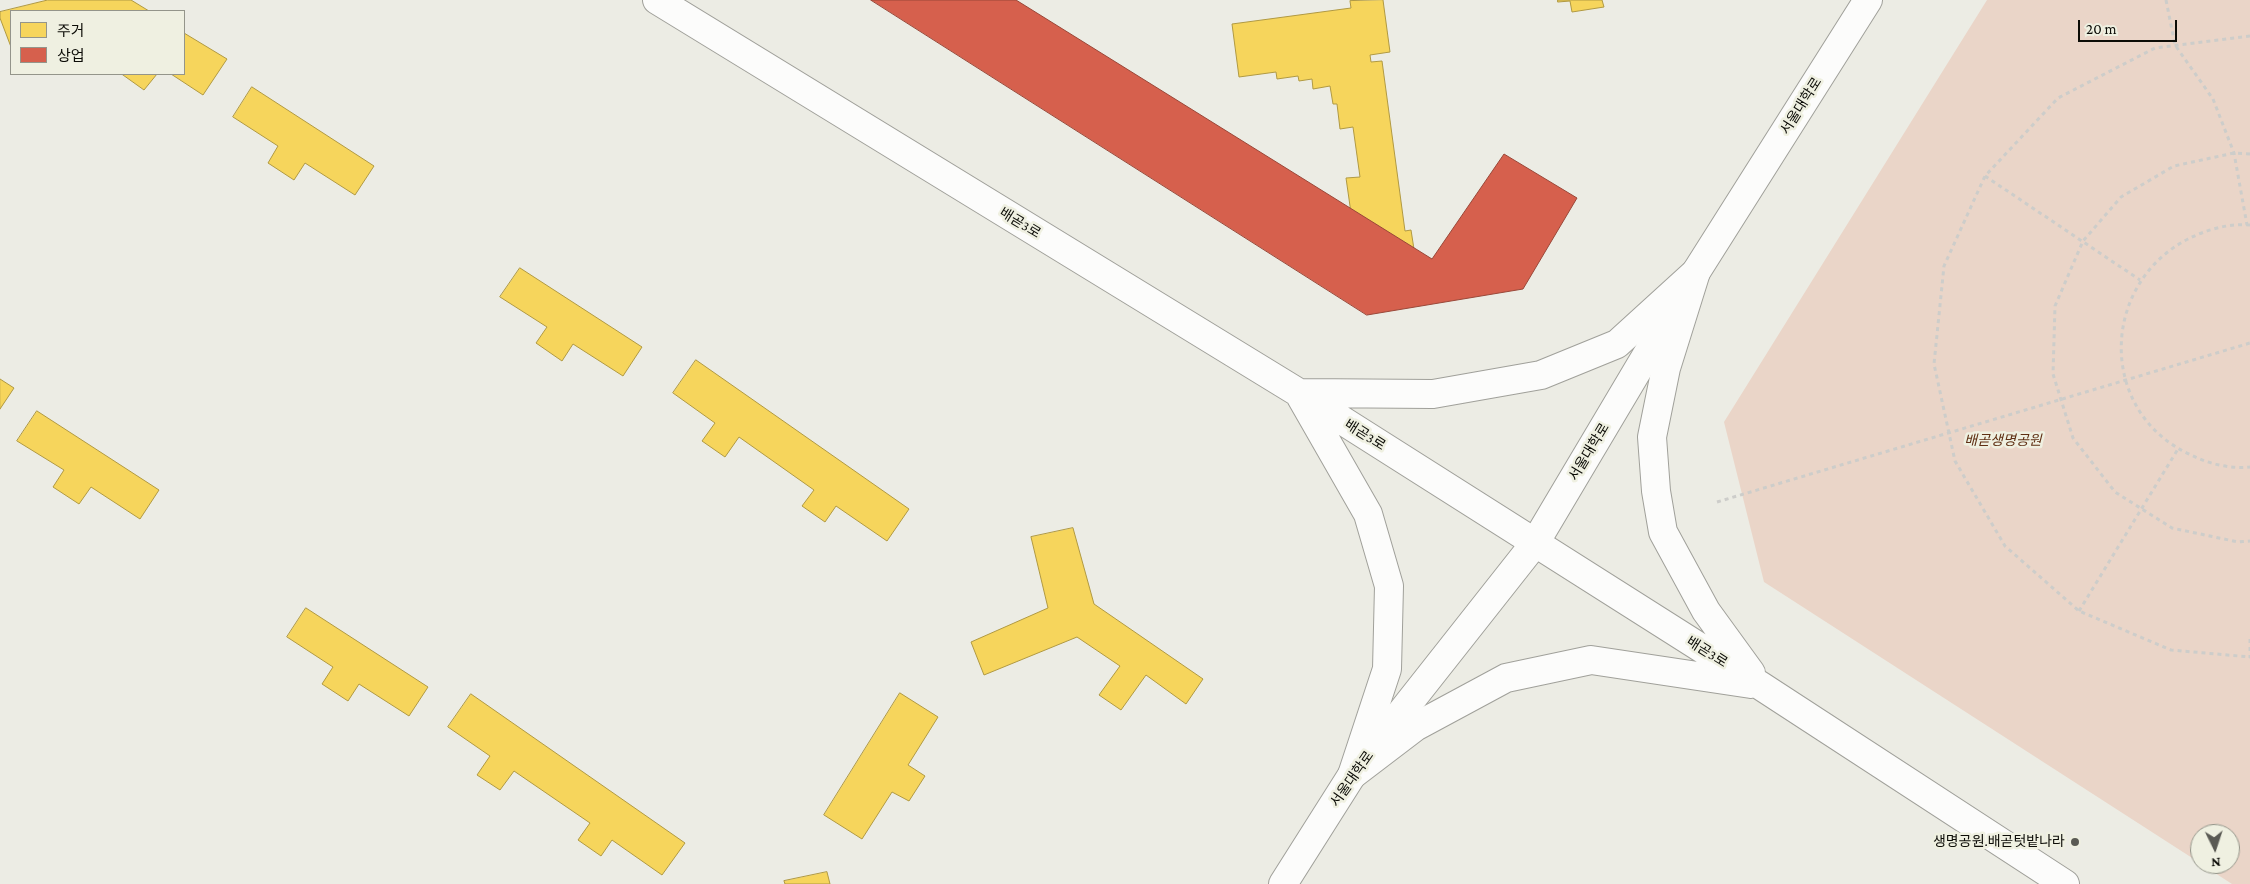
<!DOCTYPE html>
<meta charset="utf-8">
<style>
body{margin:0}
#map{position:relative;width:2250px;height:884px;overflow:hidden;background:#ecece4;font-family:"Crimson Pro","Noto Sans KR",serif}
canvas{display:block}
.legend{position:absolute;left:10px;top:10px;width:175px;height:65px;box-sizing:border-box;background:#eff0e1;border:1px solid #94958a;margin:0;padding:6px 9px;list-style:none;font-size:15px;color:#0c0c07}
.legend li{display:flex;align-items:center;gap:10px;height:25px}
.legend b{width:25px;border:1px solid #94958a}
.north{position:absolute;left:2190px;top:824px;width:50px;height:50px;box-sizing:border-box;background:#eff0e1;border:1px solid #94958a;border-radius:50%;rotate:176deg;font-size:14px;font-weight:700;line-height:20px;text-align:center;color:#0c0c07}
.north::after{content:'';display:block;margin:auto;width:18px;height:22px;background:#5a5a54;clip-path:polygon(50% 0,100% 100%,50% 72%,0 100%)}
.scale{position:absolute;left:2078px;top:20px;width:99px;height:22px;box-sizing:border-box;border:2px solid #0c0c07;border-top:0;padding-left:6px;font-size:15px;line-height:18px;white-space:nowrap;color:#0c0c07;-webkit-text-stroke:4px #eff0e1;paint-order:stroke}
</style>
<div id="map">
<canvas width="2250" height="884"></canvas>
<ul class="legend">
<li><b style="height:14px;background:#f6d55c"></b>주거</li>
<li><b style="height:14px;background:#d6604d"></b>상업</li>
</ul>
<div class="north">N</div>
<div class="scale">20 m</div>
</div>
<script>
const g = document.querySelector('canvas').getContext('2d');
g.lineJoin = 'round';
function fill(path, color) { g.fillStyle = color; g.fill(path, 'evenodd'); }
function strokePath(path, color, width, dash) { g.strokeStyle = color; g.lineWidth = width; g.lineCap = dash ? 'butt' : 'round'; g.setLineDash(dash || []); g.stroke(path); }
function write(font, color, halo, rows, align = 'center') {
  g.font = font + ' "Crimson Pro","Noto Sans KR",serif'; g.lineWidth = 5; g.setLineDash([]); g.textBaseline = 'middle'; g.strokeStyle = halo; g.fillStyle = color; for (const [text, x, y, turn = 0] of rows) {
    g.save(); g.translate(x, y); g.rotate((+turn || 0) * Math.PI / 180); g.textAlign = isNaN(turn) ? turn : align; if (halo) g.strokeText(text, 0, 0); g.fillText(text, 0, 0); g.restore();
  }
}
const green = new Path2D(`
 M1987,0H2250V884H2232L2201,864H2230V834H2200V863L1764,582L1724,422Z`);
const homes = new Path2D(`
 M48,0H131L149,11H11V47L0,18V12Z
 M1383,0L1390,52L1370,55L1371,62L1382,61L1405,231L1411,230L1416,262L1407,263L1409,273L1377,277L1376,266L1363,267L1362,258L1348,259L1344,235L1354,234L1346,178L1360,177L1353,127L1340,129L1337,104H1333L1330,86L1313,89L1312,79L1299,81L1298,76L1277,79L1276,72L1239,77L1232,24L1351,8L1350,1Z
 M1558,0H1602L1604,7L1572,12L1570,1L1558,2Z
 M184,33L227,59L203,95L171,74H184Z
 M124,74H157L144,90L123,75Z
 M252,87L374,166L355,195L305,163L294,180L268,163L278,146L233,117Z
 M520,268L642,347L623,376L573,344L562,361L536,343L547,327L500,297Z
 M696,360L909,509L887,541L836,506L825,522L802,506L814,490L739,437L725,457L702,441L715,423L673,393Z
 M0,379L14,388L0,409Z
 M37,411L159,490L140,519L91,487L79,504L53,487L64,470L17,441Z
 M1073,528L1094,604L1203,679L1186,704L1146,675L1121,710L1099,695L1120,666L1077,637L984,675L971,642L1048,608L1031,537Z
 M306,608L428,687L409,716L359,684L348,701L322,684L333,667L287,637Z
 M900,693L938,717L908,765L925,776L909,801L892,792L862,839L824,815Z
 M471,694L685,843L662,875L612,840L601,856L578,840L590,823L514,771L500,790L477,775L490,756L448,727Z
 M827,872L830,884H785L784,881Z`);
const shops = new Path2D(`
 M871,0H1016L1432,259L1504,154L1577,198L1523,289L1367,315Z`);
const path = new Path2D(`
 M2166,0L2175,45L2213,99L2234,153L2247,225
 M2250,36L2155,48L2058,98L1985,176L1944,266L1934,364L1955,461L2005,546L2079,611L2171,650L2250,657
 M2250,154L2234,153L2174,166L2121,197L2083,241L2055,306L2053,374L2073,438L2115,492L2172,528L2238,542L2250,541
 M1985,176L2140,280
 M2250,225C2229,223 2206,230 2188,239C2099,285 2098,413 2191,455C2209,464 2230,469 2250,467
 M1717,502L2250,343
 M2079,611L2178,449
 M2250,639V658`);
const tertiary = new Path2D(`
 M1283,884L1352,775L1535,543L1696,272L1868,0`);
const secondary = new Path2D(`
 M657,0L1299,393L1761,686L2065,884
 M1696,272L1666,368L1652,437L1656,491L1663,532L1706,611L1751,673
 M1301,393L1433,394L1541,375L1617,344L1695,273
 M1301,397L1368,514L1389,586L1387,669L1352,775
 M1352,775L1415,727L1506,678L1591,660L1751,684`);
const markers = [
 [2075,842,5,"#5a5a54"]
];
const streetNames = [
 ["서울대학로",1801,106,-58],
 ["배곧3로",1020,223,31],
 ["배곧3로",1365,435,32],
 ["서울대학로",1589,452,-59],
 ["배곧3로",1707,652,32],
 ["서울대학로",1352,779,-55]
];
const parkNames = [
 ["배곧생명공원",2003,441]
];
const poiNames = [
 ["생명공원.배곧텃밭나라",2065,842]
];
fill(green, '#ead5c8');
fill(homes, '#f6d55c');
strokePath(homes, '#b09942', 1);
fill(shops, '#d6604d');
strokePath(shops, '#994738', 1);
strokePath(tertiary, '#a0a09a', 30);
strokePath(secondary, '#a0a09a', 30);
strokePath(path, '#cdcdca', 3, [4, 4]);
strokePath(tertiary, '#fcfcfb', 28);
strokePath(secondary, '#fcfcfb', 28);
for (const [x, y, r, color] of markers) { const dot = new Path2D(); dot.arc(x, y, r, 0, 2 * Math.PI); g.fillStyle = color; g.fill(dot); strokePath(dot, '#eff0e1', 2); }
write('14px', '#0c0c07', '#eff0e1', streetNames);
write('italic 14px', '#5f2f13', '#eff0e1', parkNames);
write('14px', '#0c0c07', '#eff0e1', poiNames, 'right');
</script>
